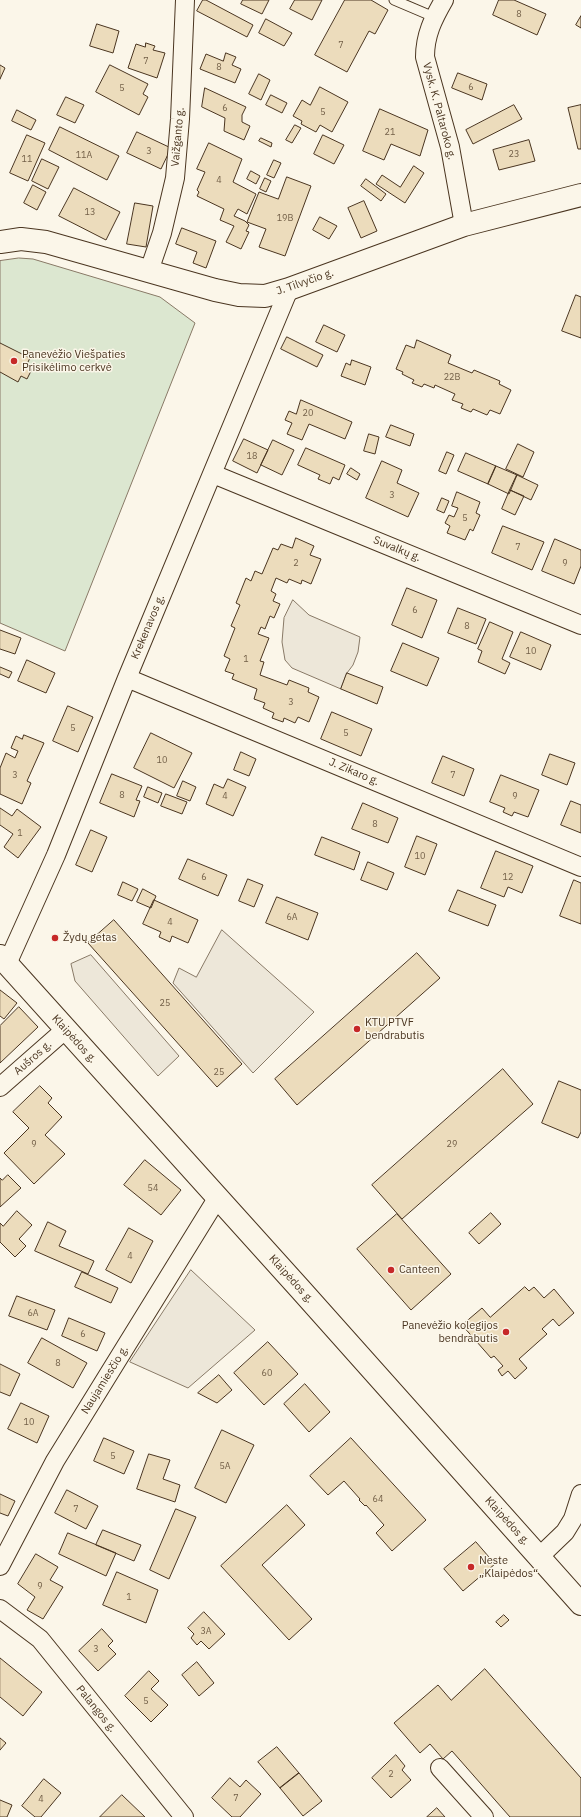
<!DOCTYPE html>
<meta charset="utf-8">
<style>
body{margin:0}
canvas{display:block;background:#fbf6e9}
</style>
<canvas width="581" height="1817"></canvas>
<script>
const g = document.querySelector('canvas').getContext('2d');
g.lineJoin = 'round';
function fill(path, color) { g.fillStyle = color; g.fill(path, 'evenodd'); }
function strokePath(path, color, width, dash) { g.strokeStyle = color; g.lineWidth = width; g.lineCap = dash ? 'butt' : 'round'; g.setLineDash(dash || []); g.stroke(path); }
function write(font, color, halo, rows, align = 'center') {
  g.font = font + ' "IBM Plex Sans",sans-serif'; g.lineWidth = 3; g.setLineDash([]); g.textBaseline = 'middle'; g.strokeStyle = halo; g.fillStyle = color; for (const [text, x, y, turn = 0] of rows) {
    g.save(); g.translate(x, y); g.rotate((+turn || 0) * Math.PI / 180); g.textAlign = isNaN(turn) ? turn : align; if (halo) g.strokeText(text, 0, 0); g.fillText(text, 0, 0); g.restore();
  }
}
const green = new Path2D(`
 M19,258L33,259L160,297L195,323L65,651L0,623V261Z`);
const parking = new Path2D(`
 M293,600L309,615L360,637L358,652L353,665L347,673L341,689L292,668L285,660L282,642L284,618Z
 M222,930L314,1012L253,1073L173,983L179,968L196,977Z
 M91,955L179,1056L158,1076L75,981L71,964Z
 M191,1270L255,1330L188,1388L130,1362Z`);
const building = new Path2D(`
 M203,0H206L253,25L247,37L197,11Z
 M243,0H269L262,14L241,4Z
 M295,0H322L312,20L290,9Z
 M345,0H371L388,10L375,34L369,31L347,72L315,55Z
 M499,0H514L546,14L537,35L493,15Z
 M581,16V28L576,25Z
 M266,19L292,33L284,46L259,33Z
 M97,24L119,31L113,53L90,46Z
 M146,43L155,46L153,50L165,53L157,78L128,68L136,44L145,47Z
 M226,53L236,57L232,65L241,69L235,83L200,69L206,54L223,61Z
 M0,65L5,68L0,79Z
 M110,65L148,84L143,94L148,97L139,115L96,92Z
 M458,73L487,84L482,100L452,88Z
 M259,74L270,80L261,100L249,94Z
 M320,87L348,102L332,132L320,125L316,132L301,124L302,121L293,116L302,100L310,105Z
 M205,88L246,107L242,115V122L250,126L244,140L224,131L225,118L202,107Z
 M271,95L287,103L282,113L266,105Z
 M66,97L84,105L75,123L57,115Z
 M514,105L522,119L473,144L466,130Z
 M581,105V149H578L568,108Z
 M380,109L428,130L420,156L391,144L384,160L363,151Z
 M17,110L36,120L31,130L12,121Z
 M295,125L301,128L292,143L286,140Z
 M60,127L119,156L107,180L49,150Z
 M137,132L171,148L161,169L127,153Z
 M27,135L45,143L28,181L10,173Z
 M323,135L344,145L334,164L314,154Z
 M261,138L272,143L271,147L259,141Z
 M529,140L535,161L499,170L493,150Z
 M209,143L242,159L233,182L256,194L247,214L238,209L234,216L245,221L249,225L246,231L249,232L241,249L226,242L234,226L220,220L224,209L197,196L199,192L197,190L205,172L197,169Z
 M42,159L59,167L48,189L32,181Z
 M274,160L281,163L274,178L267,175Z
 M414,166L424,173L405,203L376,184L382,175L400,187Z
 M251,171L260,176L256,184L247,179Z
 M287,177L311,186L285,256L259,247L266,229L247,222L259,192L278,199Z
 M265,178L271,181L266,192L260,189Z
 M366,179L386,194L381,201L361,186Z
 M33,185L46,192L37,210L24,203Z
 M74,188L120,212L106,240L59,216Z
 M364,201L377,231L361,238L348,208Z
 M135,203L153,206L146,247L127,244Z
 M320,217L337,226L329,239L313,230Z
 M182,228L216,241L206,268L193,263L197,252L176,244Z
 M576,295L581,297V338L562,331Z
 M324,325L345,335L337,352L316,342Z
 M287,337L323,355L317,367L281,349Z
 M417,340L451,355L448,363L472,373L474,370L500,381L499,384L511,390L500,414L490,410L487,415L473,409L471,412L461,408L463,404L452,400L455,394L435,385L434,388L424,384L422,387L412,383L414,380L402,374L403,372L396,369L406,345L414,348Z
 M0,343L30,358L27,364L33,367L27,379L21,376L18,382L0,372Z
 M352,360L371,367L365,385L341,376L346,363L350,365Z
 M301,400L352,422L345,439L309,424L302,440L287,434L292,423L285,420L289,411L296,414Z
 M391,425L414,434L410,446L386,437Z
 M369,434L379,437L375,454L364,451Z
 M244,439L268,450L257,473L233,461Z
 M273,440L294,450L282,475L261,465Z
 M518,444L534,452L523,477L506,469Z
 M306,448L345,465L339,480L333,477L330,484L318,479L320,475L298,465Z
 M447,452L454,455L446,474L439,471Z
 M466,453L496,466L488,484L458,471Z
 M382,461L402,470L397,483L419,493L408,517L366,498Z
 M496,466L517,475L509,494L488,484Z
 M351,468L360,474L357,480L347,474Z
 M517,475L538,485L531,500L510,490Z
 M510,490L524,496L515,515L502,509Z
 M457,492L480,502L476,513L480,515L473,531L470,529L465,540L447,533L450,526L445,523L449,515L454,517L458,508L452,506Z
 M442,498L449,501L444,513L437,510Z
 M503,526L544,542L532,570L492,553Z
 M296,538L314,546L310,555L321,559L311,584L302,580L301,584L289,579L287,583L276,578L271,591L276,594L273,601L280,604L274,618L270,616L265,629L261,627L258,634L269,638L260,661L264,662L260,675L287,685L289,680L309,688L308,692L319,697L309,722L298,717L295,723L284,718L283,722L272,718L274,713L263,708L265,703L254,699L257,689L232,679L234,674L225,671L230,659L224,656L235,628L231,626L240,605L236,603L246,578L251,581L255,571L262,574L273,548L278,550L281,544L292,548Z
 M555,539L581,550V566L574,584L542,571Z
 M407,588L437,600L422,638L392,625Z
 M458,608L486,619L476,644L448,633Z
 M490,622L513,632L502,659L510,663L505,674L478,662L482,651L478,649Z
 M0,630L21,638L15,654L0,649Z
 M521,632L551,645L541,670L510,657Z
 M403,643L439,658L427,686L391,671Z
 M27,660L55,673L46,693L18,681Z
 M0,667L12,672L9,678L0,674Z
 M347,673L383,687L377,704L341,689Z
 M68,706L93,717L78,752L53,741Z
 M332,712L372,729L361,756L321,739Z
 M151,733L192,753L174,788L134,768Z
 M24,735L44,743L27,781L31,783L22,804L0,794V768L6,753L15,758L18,751L11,748L16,736L22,739Z
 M241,752L256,759L249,776L234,770Z
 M550,754L575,763L567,785L542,775Z
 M443,756L474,769L464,796L432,783Z
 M112,774L142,786L136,800L140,801L134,817L100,803Z
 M501,775L539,790L528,817L514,812L512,816L503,812L505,808L490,802Z
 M228,779L246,787L233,816L206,804L214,784L223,788Z
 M183,781L196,787L190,801L177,796Z
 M148,787L162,793L158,803L144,797Z
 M166,794L187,802L182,814L161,806Z
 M571,801L581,805V833L561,825Z
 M363,803L398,818L388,843L352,829Z
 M0,808L12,816L17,809L41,827L18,858L4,847L13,834L0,825Z
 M91,830L107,837L92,872L76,865Z
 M417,836L437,844L425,875L405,867Z
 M322,837L360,852L354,870L315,855Z
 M496,851L533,866L522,893L508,887L504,897L481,888Z
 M188,859L227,875L218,896L179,879Z
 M368,862L394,873L387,890L361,880Z
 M248,879L263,885L254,907L239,901Z
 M574,880L581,883V924L560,916Z
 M123,882L138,889L132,901L118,895Z
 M143,889L156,896L151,908L137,902Z
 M458,890L496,905L488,926L449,911Z
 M277,897L318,913L308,940L266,923Z
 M154,900L198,920L188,943L172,936L170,942L159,937L161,932L143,924Z
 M114,920L242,1064L217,1087L88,943Z
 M417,953L440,978L297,1105L275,1079Z
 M0,990L17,1003L4,1019L0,1016Z
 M19,1007L38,1027L0,1063V1026Z
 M503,1069L533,1104L402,1219L372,1185Z
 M559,1081L581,1090V1132L578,1138L542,1123Z
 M40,1086L52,1098L48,1103L62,1117L45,1135L65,1154L34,1184L4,1153L29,1128L13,1112Z
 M145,1160L181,1190L161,1215L124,1185Z
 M8,1175L21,1188L0,1207V1178L2,1180Z
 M17,1211L32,1225L19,1239L26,1246L15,1257L0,1242V1223L3,1226Z
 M491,1213L501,1224L479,1244L469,1233Z
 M397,1214L451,1274L411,1310L357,1249Z
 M48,1222L66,1231L59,1246L94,1261L88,1274L35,1251Z
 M129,1228L153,1241L131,1283L106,1270Z
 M82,1272L118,1288L111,1303L75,1287Z
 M525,1287L529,1291L534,1287L544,1298L554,1289L574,1313L559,1326L553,1319L542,1329L547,1334L519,1359L527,1368L515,1379L508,1371L502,1376L498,1370L503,1366L494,1356L491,1358L462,1325L482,1308L490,1317Z
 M17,1296L55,1310L47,1330L9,1316Z
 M69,1318L105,1333L97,1351L62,1336Z
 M42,1338L87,1363L73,1388L28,1363Z
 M268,1342L298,1374L264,1405L234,1373Z
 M0,1364L20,1374L10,1396L0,1392Z
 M219,1375L232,1390L217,1403L198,1393Z
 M305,1384L330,1412L309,1432L284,1404Z
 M21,1403L49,1416L37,1443L8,1429Z
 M222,1430L254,1445L226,1503L195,1488Z
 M104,1438L134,1451L124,1474L94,1461Z
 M351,1438L426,1520L392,1551L376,1533L384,1525L366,1505L365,1506L359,1500L360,1499L344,1481L328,1495L310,1476Z
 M149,1454L170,1460L163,1479L180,1485L175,1502L137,1489Z
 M67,1490L98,1506L86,1529L55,1513Z
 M0,1494L15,1501L8,1516L0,1513Z
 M287,1505L305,1525L262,1565L312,1619L289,1640L221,1566Z
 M176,1509L196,1517L169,1579L150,1570Z
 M103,1530L141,1545L134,1561L96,1545Z
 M68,1533L116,1553L106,1576L59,1554Z
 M476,1542L495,1564L463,1591L444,1569Z
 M36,1554L58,1567L50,1580L63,1587L43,1619L27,1610L35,1597L18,1584Z
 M117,1572L158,1590L146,1623L103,1605Z
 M204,1612L225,1634L209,1649L201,1641L197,1645L191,1638L194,1634L188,1628Z
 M504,1615L509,1620L501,1627L496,1622Z
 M102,1629L113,1641L108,1646L116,1654L98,1671L79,1651Z
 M0,1658L42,1692L23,1716L0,1697Z
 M197,1662L214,1683L199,1696L182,1675Z
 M485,1669L581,1778V1817H510L452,1751L443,1759L430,1744L420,1753L394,1723L438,1685L451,1700Z
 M149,1671L159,1681L151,1689L168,1705L151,1722L125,1696Z
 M0,1738L6,1743L0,1750Z
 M277,1747L299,1773L280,1788L258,1762Z
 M396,1755L405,1766L402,1770L411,1780L391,1798L372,1778Z
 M299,1773L322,1801L303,1816L280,1788Z
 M230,1778L240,1787L246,1780L261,1794L240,1817H232L212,1798Z
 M44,1779L61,1793L41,1817H35L22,1806Z
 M122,1795L145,1817H100Z
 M0,1800L12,1805L7,1817H0Z
 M437,1808L445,1817H427Z`);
const lane = new Path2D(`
 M394,0L434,17`);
const street = new Path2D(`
 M444,0C433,19 425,35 425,57L450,147L464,225
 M149,271L162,233L175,178L180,119L185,0
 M213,474L581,625
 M127,678L581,867
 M7,964L56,855L127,678L289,289
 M0,1087L66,1029
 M539,1557L565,1532L573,1519L581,1494
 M0,1566L55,1461L218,1197
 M0,1609L40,1639L184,1817
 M440,1768L484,1817`);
const primary = new Path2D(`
 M0,242L21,239L46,242L215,290L239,295L265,296L289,289L464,225L581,195`);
const highway = new Path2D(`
 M0,956L301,1290L581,1604`);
const markers = [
 [14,361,4,"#c62828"],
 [55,938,4,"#c62828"],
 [357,1029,4,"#c62828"],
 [391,1270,4,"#c62828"],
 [506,1332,4,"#c62828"],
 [471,1567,4,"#c62828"]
];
const numberNames = [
 ["8",519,14],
 ["7",341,45],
 ["7",146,61],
 ["8",219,67],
 ["6",471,87],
 ["5",122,88],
 ["6",225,108],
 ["5",323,112],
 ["21",390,132],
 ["3",149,151],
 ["23",514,154],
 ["11A",84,155],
 ["11",27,159],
 ["4",219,180],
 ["13",90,212],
 ["19B",285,218],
 ["22B",452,377],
 ["20",308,413],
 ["18",252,456],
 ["3",392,495],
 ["5",465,518],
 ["7",518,547],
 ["2",296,563],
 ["9",565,563],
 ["6",415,610],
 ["8",467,626],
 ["10",531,651],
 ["1",246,659],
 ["3",291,702],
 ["5",73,728],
 ["5",346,733],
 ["10",162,760],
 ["3",15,775],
 ["7",453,775],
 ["8",122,795],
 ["4",225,796],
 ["9",515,796],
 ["8",375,824],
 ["1",20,833],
 ["10",420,856],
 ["6",204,877],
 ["12",508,877],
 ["6A",292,917],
 ["4",170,922],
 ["25",165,1003],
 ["25",219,1072],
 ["9",34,1144],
 ["29",452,1144],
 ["54",153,1188],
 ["4",130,1256],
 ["6A",33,1313],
 ["6",83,1334],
 ["8",58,1363],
 ["60",267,1373],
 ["10",29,1422],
 ["5",113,1456],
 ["5A",225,1466],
 ["64",378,1499],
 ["7",76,1509],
 ["9",40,1586],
 ["1",129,1597],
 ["3A",206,1631],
 ["3",96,1649],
 ["5",146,1701],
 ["2",391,1774],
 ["7",236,1798],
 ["4",41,1799]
];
const streetNames = [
 ["Vysk. K. Paltaroko g.",439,111,75],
 ["Vaižganto g.",178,137,-85],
 ["J. Tilvyčio g.",305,282,-19],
 ["Suvalkų g.",397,549,22],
 ["Krekenavos g.",148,627,-67],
 ["J. Zikaro g.",354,772,23],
 ["Klaipėdos g.",74,1039,48],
 ["Aušros g.",33,1058,-41],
 ["Klaipėdos g.",291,1279,48],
 ["Naujamiesčio g.",105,1380,-58],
 ["Klaipėdos g.",507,1521,48],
 ["Palangos g.",96,1709,51]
];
const poiNames = [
 ["Panevėžio Viešpaties",22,355],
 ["Prisikėlimo cerkvė",22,368],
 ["Žydų getas",63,938],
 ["KTU PTVF",365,1023],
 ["bendrabutis",365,1036],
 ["Canteen",399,1270],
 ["Panevėžio kolegijos",498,1326,"right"],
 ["bendrabutis",498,1339,"right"],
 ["Neste",479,1561],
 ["„Klaipėdos“",479,1574]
];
fill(green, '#dce7d0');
strokePath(green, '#887966', 1);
fill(parking, '#ede7d9');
strokePath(parking, '#887966', 1);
fill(building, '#ecdcbc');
strokePath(building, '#4a3520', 1);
strokePath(lane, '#4a3520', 11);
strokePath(street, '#4a3520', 20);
strokePath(primary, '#4a3520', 24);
strokePath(highway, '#4a3520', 24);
strokePath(lane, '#fbf6e9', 9);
strokePath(street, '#fbf6e9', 18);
strokePath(primary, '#fbf6e9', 22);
strokePath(highway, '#fbf6e9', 22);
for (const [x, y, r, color] of markers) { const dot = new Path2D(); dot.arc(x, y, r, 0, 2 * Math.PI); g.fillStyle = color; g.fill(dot); strokePath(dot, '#fbf6e9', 1.5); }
write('9px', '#725f47', null, numberNames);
write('11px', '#4a3520', '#fbf6e9', streetNames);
write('11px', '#4a3520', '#fbf6e9', poiNames, 'left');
</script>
